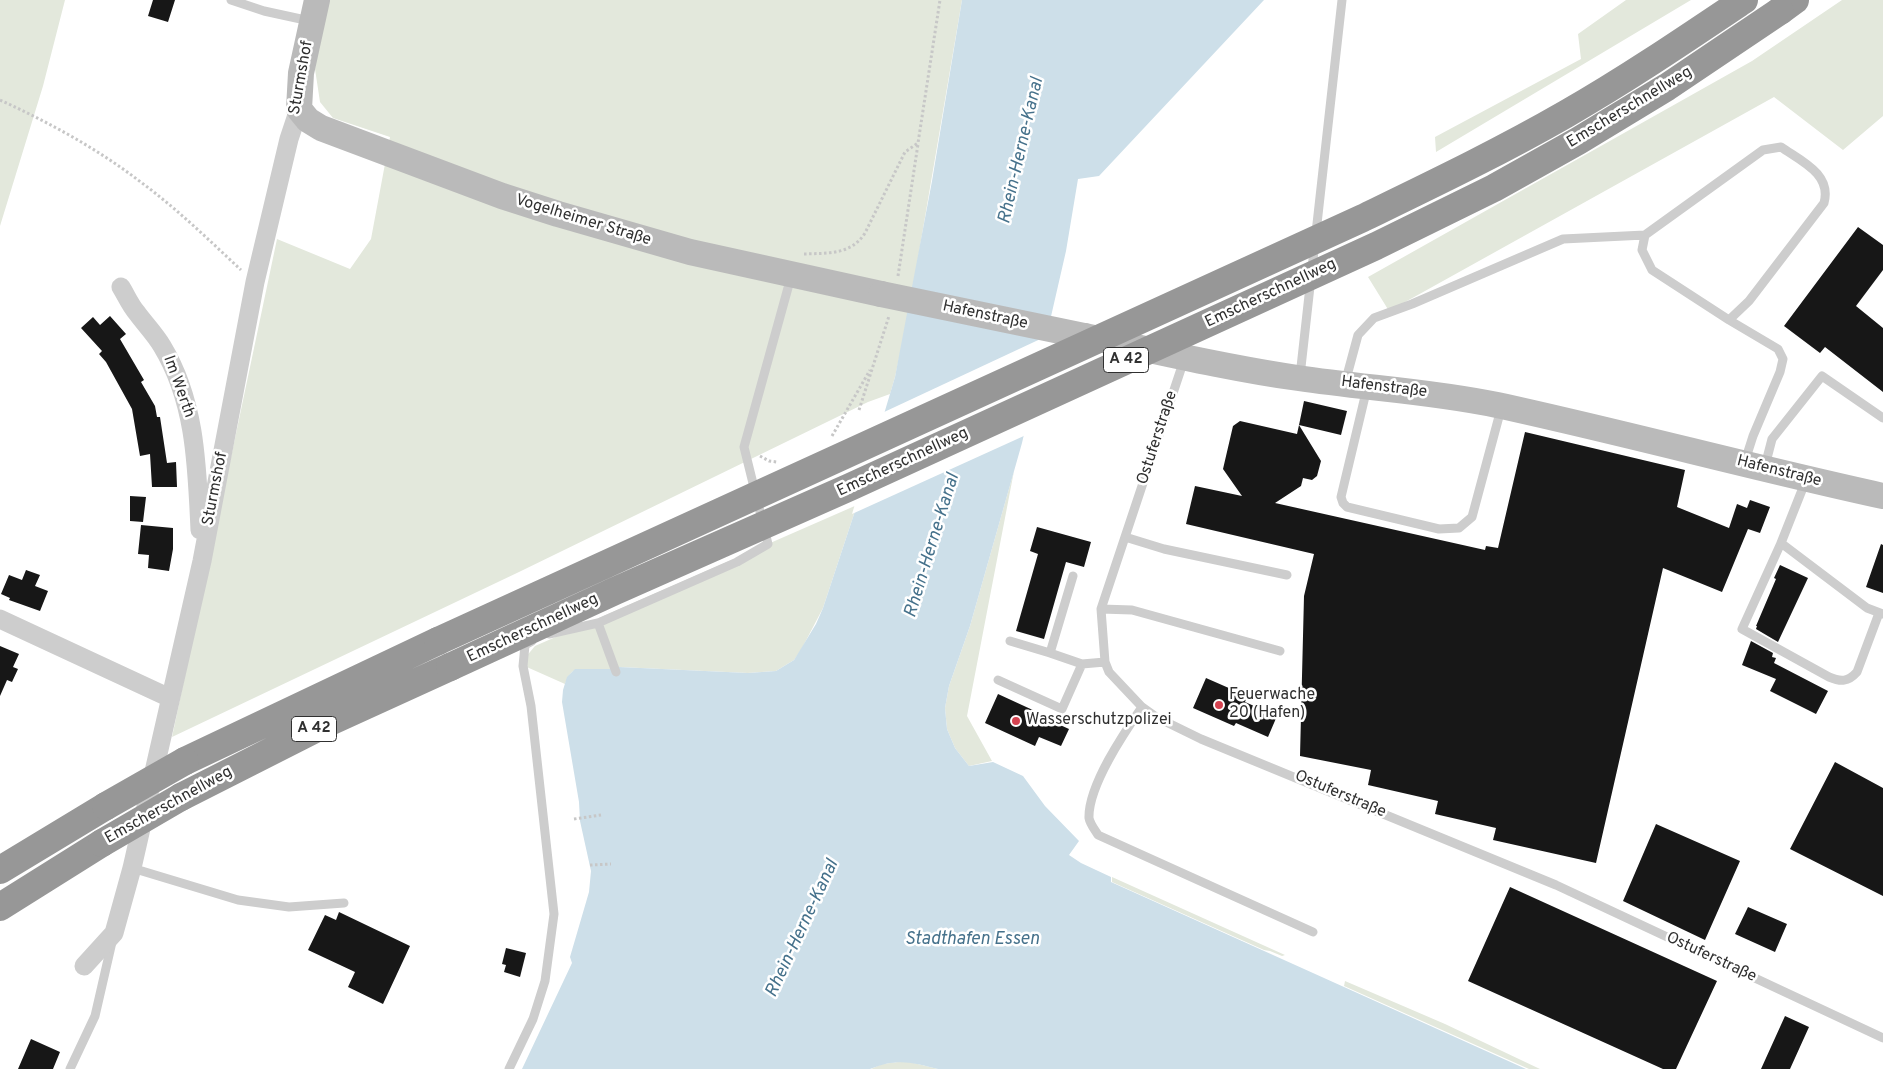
<!DOCTYPE html>
<meta charset="utf-8">
<style>
body{margin:0}
canvas{display:block;background:#fff}
</style>
<canvas width="1883" height="1069"></canvas>
<script>
const g = document.querySelector('canvas').getContext('2d');
g.lineJoin = 'round';
function fill(path, color) { g.fillStyle = color; g.fill(path, 'evenodd'); }
function strokePath(path, color, width, dash) { g.strokeStyle = color; g.lineWidth = width; g.lineCap = dash ? 'butt' : 'round'; g.setLineDash(dash || []); g.stroke(path); }
function write(font, color, halo, rows, align = 'center') {
  g.font = font + ' Overpass,sans-serif'; g.lineWidth = 5; g.setLineDash([]); g.textBaseline = 'middle'; g.strokeStyle = halo; g.fillStyle = color; for (const [text, x, y, turn = 0] of rows) {
    g.save(); g.translate(x, y); g.rotate((+turn || 0) * Math.PI / 180); g.textAlign = isNaN(turn) ? turn : align; if (halo) g.strokeText(text, 0, 0); g.fillText(text, 0, 0); g.restore();
  }
}
const green = new Path2D(`
 M0,0H65L43,86L0,226Z
 M322,0H962L909,311L895,377L890,394L868,402L519,572L172,737L277,239L350,269L371,239L390,137L333,118L320,102L315,69Z
 M1626,0H1691L1436,152L1435,137L1581,59L1578,34Z
 M1842,0H1883V116L1843,150L1774,97L1389,311L1368,277L1752,61Z
 M1014,471L967,716L992,761L969,766L955,748L947,729L945,708L949,686L970,626Z
 M857,505L823,608L801,650L794,660L776,671L748,673L619,667C611,669 602,671 594,670C577,669 572,666 565,684L520,664L535,646Z
 M1112,877L1285,955L1282,956L1270,951L1264,950L1112,882Z
 M1345,981L1445,1024L1540,1069H1529L1344,986Z
 M906,1061L938,1069H871L882,1064Z`);
const water = new Path2D(`
 M962,0H1264L1099,176L1078,179L1066,251L1022,443L970,626L949,686L945,708L947,729L955,748L969,766L993,762L1023,776L1045,806L1079,841L1069,855L1081,863L1111,877V882L1526,1069H938C912,1062 896,1058 870,1069H522L572,963L570,957L589,892L591,871L580,821L579,802L562,702L563,690L567,677L575,669H610L619,667L748,673L776,671L794,660L816,624L823,608L857,505L895,377L932,181Z`);
const pier = new Path2D(`
 M1049,335L1026,435L852,514L882,413Z`);
const building = new Path2D(`
 M153,0H175L168,22L148,16Z
 M1858,227L1883,245V270L1856,306L1883,328V392L1825,347L1820,353L1784,326Z
 M110,316L126,334L120,339L144,380L141,382L155,406L157,417H160L167,463L176,462L177,487H152L150,454L140,456L132,409L106,362L99,354L102,351L81,328L93,317L100,325Z
 M1304,401L1347,411L1341,435L1299,425Z
 M1240,421L1297,434L1299,425L1321,461L1317,476L1312,480L1303,478L1301,486L1275,503L1485,550L1486,546L1498,548L1525,432L1685,470L1677,507L1729,528L1737,504L1747,508L1750,500L1770,507L1760,533L1748,529L1722,592L1663,568L1596,863L1493,840L1496,828L1435,814L1438,801L1368,785L1371,770L1300,756L1304,596L1314,554L1186,524L1195,486L1242,496L1223,469L1233,426Z
 M130,496L146,497L143,522L130,521Z
 M141,525L173,528V549L169,571L148,568L149,555L138,554Z
 M1037,527L1091,542L1084,567L1066,562L1044,639L1016,631L1038,554L1030,551Z
 M1881,544L1883,545V593L1866,587Z
 M1780,565L1808,578L1778,642L1756,629L1757,626H1756L1776,579L1774,578Z
 M26,570L40,575L35,586L48,591L40,611L9,600L10,598L1,594L9,575L22,580Z
 M1751,641L1773,653L1772,657L1776,658L1774,663L1828,691L1816,714L1770,691L1776,679L1742,665Z
 M0,646L19,654L13,667L18,669L12,682L7,680L0,696Z
 M1206,678L1247,696L1245,702L1277,716L1268,737L1236,723L1234,726L1193,708Z
 M998,694L1048,717L1047,719L1069,729L1061,746L1039,737L1035,746L985,723Z
 M1835,762L1883,788V896L1790,849Z
 M1656,824L1740,861L1705,940L1623,901Z
 M1510,887L1717,981L1676,1069H1663L1468,981Z
 M1748,907L1787,924L1775,952L1735,934Z
 M339,912L410,946L383,1004L348,987L355,972L308,950L325,915L336,920Z
 M506,948L526,953L520,977L504,972L506,965L502,964Z
 M1785,1016L1809,1027L1790,1069H1761Z
 M31,1039L60,1052L53,1069H18Z`);
const path = new Path2D(`
 M0,100C48,122 96,148 138,180C175,207 208,239 241,270
 M804,254C828,253 851,255 865,233L905,152L918,143L940,0
 M898,276L918,144
 M859,410L889,316
 M832,436L870,370
 M760,456L769,461L777,462
 M574,819L601,815
 M590,865L611,864`);
const lane = new Path2D(`
 M231,0L264,11L310,21
 M1729,320L1652,270L1642,250L1645,235L1763,150L1781,147C1801,161 1832,174 1824,203L1749,301L1729,320L1778,349L1783,359L1780,372L1753,436L1745,461
 M1184,360L1101,609L1105,662L1109,672L1142,707L1156,717L1201,739L1556,885L1883,1038
 M1300,376L1342,0
 M1345,383L1358,335L1374,318L1412,304L1563,239L1645,235
 M1367,388L1341,497L1343,503L1347,507L1439,529L1459,528L1472,517L1501,409
 M1765,466L1772,439L1822,376L1883,418
 M1806,480L1781,543L1867,608L1883,614
 M1125,537L1164,549L1287,575
 M1781,543L1742,629L1829,677C1841,682 1848,682 1857,672L1879,613
 M1101,609L1132,610L1280,651
 M598,623L616,672
 M549,634L598,623L737,562L768,544L744,447L791,277
 M1010,641L1050,653L1073,576
 M1050,653L1082,664L1105,662
 M998,680L1062,709L1082,664
 M1142,707C1124,733 1088,786 1089,818C1090,824 1095,830 1098,835L1313,932
 M132,868L238,900L289,907L344,903
 M70,1069L95,1016L112,942
 M509,1069L533,1019L545,981L554,914L531,706L523,666L525,645L532,641`);
const street = new Path2D(`
 M121,287C126,295 130,305 137,313C145,324 155,334 162,346C196,402 197,467 200,530
 M0,619L170,698
 M84,966L114,933L132,868L202,561L255,282L289,139L299,109`);
const secondary = new Path2D(`
 M317,0L301,73L299,109L308,120L321,128L502,196L558,214L690,252L881,294
 M1085,336C1156,351 1227,368 1298,378C1364,388 1431,391 1497,405C1626,433 1754,468 1883,496`);
const highway = new Path2D(`
 M1780,11L1795,0
 M185,761L438,641
 M181,797L325,724L450,667
 M0,870L106,806
 M0,907L102,843`);
const secondaryBridge = new Path2D(`
 M881,294L1084,336`);
const highwayBridge = new Path2D(`
 M438,641L1363,218C1431,185 1500,152 1566,114C1627,79 1686,39 1744,0
 M450,667L615,591L850,487L1376,246L1494,188L1578,141L1667,87L1780,11
 M106,806L185,761
 M102,843L181,797`);
const markers = [
 [1219,705,5,"#d54351"],
 [1016,721,5,"#d54351"]
];
const shields = [
 [1126,360,45],
 [314,729,45]
];
const shieldNames = [
 ["A 42",1126,360],
 ["A 42",314,729]
];
const streetNames = [
 ["Sturmshof",302,78,-80],
 ["Emscherschnellweg",1630,108,-31],
 ["Vogelheimer Straße",583,221,17],
 ["Emscherschnellweg",1271,294,-25],
 ["Hafenstraße",985,316,12],
 ["Im Werth",178,387,70],
 ["Hafenstraße",1384,388,7],
 ["Ostuferstraße",1158,438,-72],
 ["Emscherschnellweg",903,463,-25],
 ["Hafenstraße",1779,472,14],
 ["Sturmshof",216,489,-79],
 ["Emscherschnellweg",533,629,-25],
 ["Ostuferstraße",1340,795,23],
 ["Emscherschnellweg",169,806,-29],
 ["Ostuferstraße",1711,958,25]
];
const poiNames = [
 ["Feuerwache",1229,696],
 ["20 (Hafen)",1229,714],
 ["Wasserschutzpolizei",1026,721]
];
const waterNames = [
 ["Rhein-Herne-Kanal",1022,151,-77],
 ["Rhein-Herne-Kanal",933,546,-73],
 ["Rhein-Herne-Kanal",803,929,-65],
 ["Stadthafen Essen",972,940]
];
fill(green, '#e3e8dc');
fill(water, '#cddfe9');
fill(pier, '#fff');
fill(building, '#171717');
strokePath(path, '#c7c7c7', 3, [2.5, 2.5]);
strokePath(lane, '#cdcdcd', 9);
strokePath(street, '#cdcdcd', 19);
strokePath(secondary, '#bababa', 26);
strokePath(highway, '#979797', 28);
strokePath(secondaryBridge, '#bababa', 26);
strokePath(highwayBridge, '#979797', 28);
for (const [x, y, r, color] of markers) { const dot = new Path2D(); dot.arc(x, y, r, 0, 2 * Math.PI); g.fillStyle = color; g.fill(dot); strokePath(dot, '#fff', 2); }
for (const [x, y, w] of shields) { const box = new Path2D(); box.roundRect(x - w / 2, y - 12.5, w, 25, 4); g.fillStyle = '#fff'; g.fill(box); strokePath(box, '#303030', 1); }
write('bold 15px', '#303030', null, shieldNames);
write('16px', '#303030', '#fff', streetNames);
write('16px', '#303030', '#fff', poiNames, 'left');
write('italic 18px', '#45718b', '#fff', waterNames);
</script>
